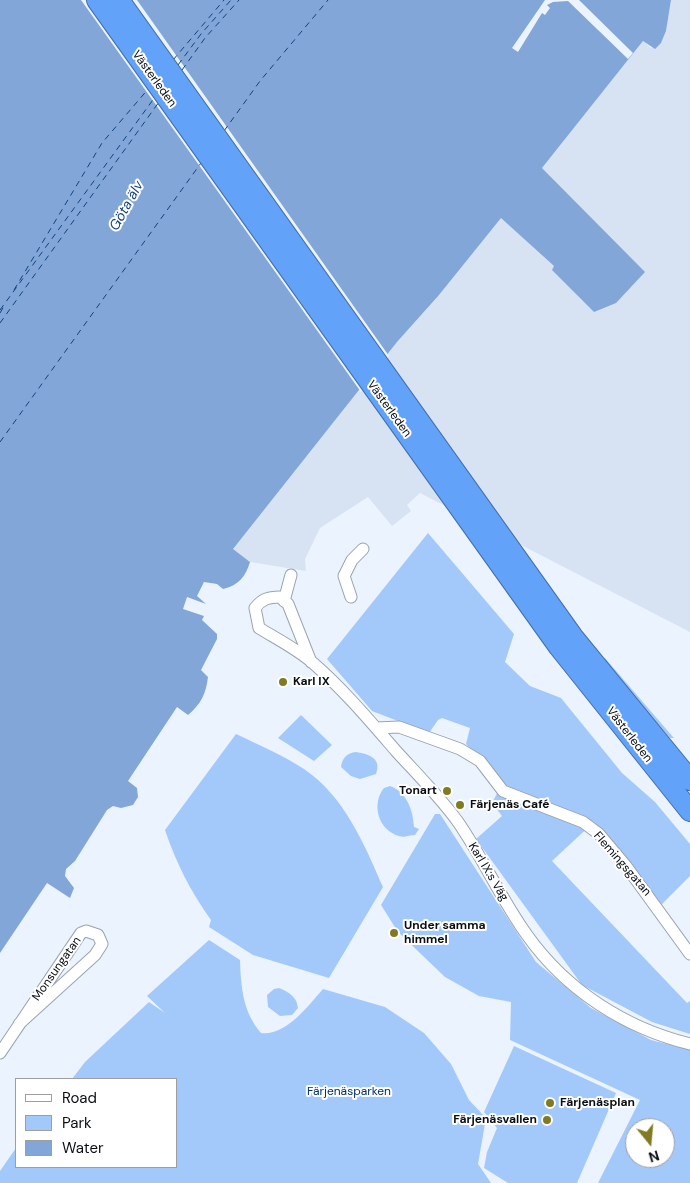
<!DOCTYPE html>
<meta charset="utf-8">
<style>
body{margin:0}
#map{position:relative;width:690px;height:1183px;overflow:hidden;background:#ebf3fe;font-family:"DM Sans",sans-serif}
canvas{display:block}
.legend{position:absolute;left:15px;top:1078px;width:162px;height:90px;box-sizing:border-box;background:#fff;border:1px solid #9d9ea0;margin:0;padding:6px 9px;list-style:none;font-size:15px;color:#0a0d12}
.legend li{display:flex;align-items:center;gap:10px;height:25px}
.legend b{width:25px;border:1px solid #9d9ea0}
.north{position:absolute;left:625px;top:1118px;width:50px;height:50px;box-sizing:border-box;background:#fff;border:1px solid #9d9ea0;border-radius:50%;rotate:163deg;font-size:14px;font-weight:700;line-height:20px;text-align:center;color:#0a0d12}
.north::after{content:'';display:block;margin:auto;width:18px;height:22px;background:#807b22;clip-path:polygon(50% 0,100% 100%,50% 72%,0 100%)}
</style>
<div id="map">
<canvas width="690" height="1183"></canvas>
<ul class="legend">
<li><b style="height:6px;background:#fff"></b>Road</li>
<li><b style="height:14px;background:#a3c9fb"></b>Park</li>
<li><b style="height:14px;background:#81a6d7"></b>Water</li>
</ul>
<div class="north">N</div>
</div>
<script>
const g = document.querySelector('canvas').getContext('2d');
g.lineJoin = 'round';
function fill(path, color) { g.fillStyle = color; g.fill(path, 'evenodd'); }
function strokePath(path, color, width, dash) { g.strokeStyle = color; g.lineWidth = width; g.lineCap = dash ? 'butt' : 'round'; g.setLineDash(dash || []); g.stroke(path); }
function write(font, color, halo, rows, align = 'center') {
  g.font = font + ' "DM Sans",sans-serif'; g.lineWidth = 4; g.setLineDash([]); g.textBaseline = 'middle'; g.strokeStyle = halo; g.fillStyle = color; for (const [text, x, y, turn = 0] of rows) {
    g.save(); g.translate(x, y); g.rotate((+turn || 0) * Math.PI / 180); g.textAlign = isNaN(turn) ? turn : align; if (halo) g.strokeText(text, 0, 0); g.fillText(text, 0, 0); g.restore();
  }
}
const built = new Path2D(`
 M671,0H690V632L420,493L407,505L411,511L392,526L368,497L320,528L305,559L306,571L250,562L232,549L397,342L439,295L501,217L554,266L582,301L644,272L542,168L643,41L651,48L661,43L666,31Z`);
const green = new Path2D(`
 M428,533L514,634L505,662L530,686L561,698L622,773L655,802L690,844V876L661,905L594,822L552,861L687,1003L690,1001V1034L652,1022L582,985L476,839L502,816L492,803L503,782L466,744L470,728L442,718L438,720L429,733L372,711L327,659Z
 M605,658L673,737L674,738H670L603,661Z
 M301,715L332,745L314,761L278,738Z
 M236,734C259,745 283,755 304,769C345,797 364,844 383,887L329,978L253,955L209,927L211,920C191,892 176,863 165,830Z
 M356,752C370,754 382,759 376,774L360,779L351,776L341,767C342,758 347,753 356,752Z
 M390,786C407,792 413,810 414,827L419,829L415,835C409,835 405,838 399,836C378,830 371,804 384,788Z
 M435,814H440L536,962L591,1008L651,1040L690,1050V1183H598L640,1100L510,1040L511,1002L479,996L445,977L398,932L381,905ZM635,1128H665V1158H635Z
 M209,940L240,960C241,988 243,1012 261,1033C286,1036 308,1006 323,989L385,1007L424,1033L451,1064L469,1100L486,1118L478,1164L491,1183H0V1171L16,1148V1167H176V1079H72L85,1062L149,1002L165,1013L147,996Z
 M279,988C289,992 297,997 298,1008L292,1015L280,1016L268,1007L267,995L274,989Z
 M514,1046L616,1093L577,1183H508L484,1168L487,1152L497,1128L484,1112Z`);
const water = new Path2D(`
 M0,0H671L666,31L661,43L655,49L643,41L542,168L645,272L616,303L594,312L552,270L554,266L501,218L439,295L397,342L233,549L250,562C246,576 238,586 223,589L217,584L204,582L197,596L206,604L187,597L183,609L204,616L202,620L217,634V639L201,670L208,677C206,694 201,704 188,715L177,707L128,781L137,788L138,797L133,805L121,808L113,806L107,810L75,861L66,869L65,876L74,888L70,898L47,883L0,953Z`);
const pier = new Path2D(`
 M81,0H137L389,356L361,392Z
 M545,0H579L633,53L628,59L568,1L553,2L547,5L550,8L545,15L542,13L518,52L512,48Z`);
const ferry = new Path2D(`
 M173,60L224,0
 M178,65L201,34L231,0
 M182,70L205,38L239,0
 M224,131L260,81L328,0
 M14,290L102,143L149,88
 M0,310L155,97
 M0,313L4,306
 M0,323L159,102
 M0,442L201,163`);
const street = new Path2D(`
 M351,597L344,576L352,560L363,549
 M284,601L291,575
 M311,662L288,604L280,597C268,597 262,599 255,608L259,628C277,639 297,649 313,663C343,689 370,721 396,751C417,774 440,797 458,822C483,858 501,899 527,935C566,990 625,1028 690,1044
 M376,728L399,727L460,749L480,761L503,791L583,822L599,834L626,866L690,954
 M0,1053L81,933L86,931L98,935L102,944L95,955L19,1024`);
const highway = new Path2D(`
 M97,0L559,647L690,811
 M119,0L573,637L690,780`);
const markers = [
 [283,682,5,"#807b22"],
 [447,791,5,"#807b22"],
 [460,805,5,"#807b22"],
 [394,933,5,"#807b22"],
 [550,1103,5,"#807b22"],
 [547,1120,5,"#807b22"]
];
const streetNames = [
 ["Västerleden",154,79,54],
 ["Västerleden",389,409,54],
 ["Västerleden",629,735,52],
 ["Flemingsgatan",622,864,49],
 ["Karl IX:s Väg",488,872,59],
 ["Monsungatan",57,969,-55]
];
const poiNames = [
 ["Karl IX",293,682],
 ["Tonart",437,791,"right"],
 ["Färjenäs Café",470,805],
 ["Under samma",404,926],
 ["himmel",404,940],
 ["Färjenäsplan",560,1103],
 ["Färjenäsvallen",537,1120,"right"]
];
const parkNames = [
 ["Färjenäsparken",349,1092]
];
const waterNames = [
 ["Göta älv",127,206,-61]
];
fill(built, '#d7e3f3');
fill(green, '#a3c9fb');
fill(water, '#81a6d7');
fill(pier, '#ebf3fe');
strokePath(ferry, '#12437e', 1, [6, 5]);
strokePath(street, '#9aa3b0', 13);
strokePath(highway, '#436ea8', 22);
strokePath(street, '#fff', 11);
strokePath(highway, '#62a3f9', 20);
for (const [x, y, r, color] of markers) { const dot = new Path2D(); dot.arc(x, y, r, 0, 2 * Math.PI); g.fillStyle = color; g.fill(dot); strokePath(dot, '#fff', 2); }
write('12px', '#0a0d12', '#fff', streetNames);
write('bold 12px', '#0a0d12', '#fff', poiNames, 'left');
write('12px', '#00316b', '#fff', parkNames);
write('italic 14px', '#12437e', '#fff', waterNames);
</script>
